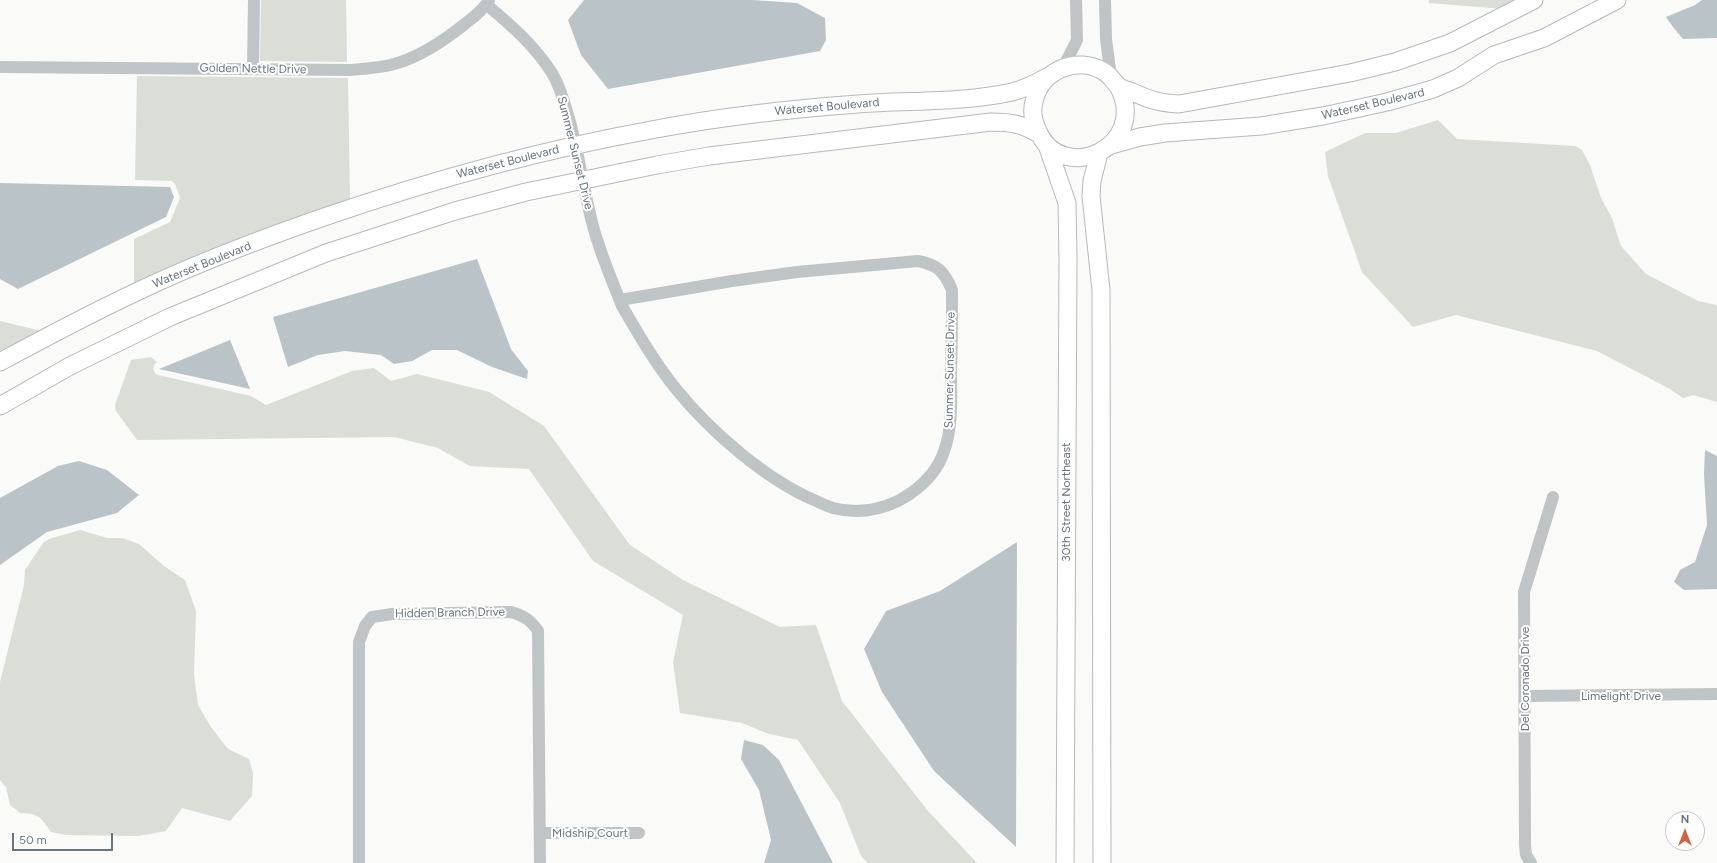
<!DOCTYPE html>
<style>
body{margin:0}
#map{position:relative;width:1717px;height:863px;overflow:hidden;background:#fafaf8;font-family:Figtree,sans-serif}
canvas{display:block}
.north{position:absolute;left:1665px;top:811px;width:40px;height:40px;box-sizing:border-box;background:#fff;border:1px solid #c2c8cc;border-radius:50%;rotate:0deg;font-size:11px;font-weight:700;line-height:16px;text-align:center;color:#67757f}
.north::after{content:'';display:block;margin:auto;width:14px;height:18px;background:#d26140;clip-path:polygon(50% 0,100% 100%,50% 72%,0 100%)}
.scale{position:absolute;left:12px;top:833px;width:101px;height:18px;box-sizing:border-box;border:2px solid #67757f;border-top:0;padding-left:5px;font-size:12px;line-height:14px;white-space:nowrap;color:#67757f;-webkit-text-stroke:3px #fff;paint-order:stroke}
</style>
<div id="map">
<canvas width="1717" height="863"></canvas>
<div class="north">N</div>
<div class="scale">50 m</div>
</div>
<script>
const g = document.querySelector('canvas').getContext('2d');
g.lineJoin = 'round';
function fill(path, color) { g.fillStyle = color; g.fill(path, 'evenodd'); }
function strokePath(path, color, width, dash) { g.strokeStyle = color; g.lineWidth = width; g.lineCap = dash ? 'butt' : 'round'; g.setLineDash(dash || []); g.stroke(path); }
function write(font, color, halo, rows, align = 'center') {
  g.font = font + ' Figtree,sans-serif'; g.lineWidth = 4; g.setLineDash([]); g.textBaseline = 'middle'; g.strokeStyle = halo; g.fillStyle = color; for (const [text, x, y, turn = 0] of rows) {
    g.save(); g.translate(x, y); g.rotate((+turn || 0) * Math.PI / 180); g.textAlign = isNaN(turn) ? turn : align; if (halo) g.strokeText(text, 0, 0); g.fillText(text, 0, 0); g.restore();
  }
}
const green = new Path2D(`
 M261,0H346L347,62L260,61Z
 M1429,0H1535L1516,10L1429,3Z
 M137,76L348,78L350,200L134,285V239L170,222L180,198L175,184L172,181L135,180Z
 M1438,120L1457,139L1575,146L1582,150L1590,165L1601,198L1612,218L1621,246L1646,274L1698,301L1717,305V402L1693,395L1683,398L1670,389L1597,351L1456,315L1413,327L1362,272L1328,176L1325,152L1365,133H1396Z
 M0,321L42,331L0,353Z
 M151,357L157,362C152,366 152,372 158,375L251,396L266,405L352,371L374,368L391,381L417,374L489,392L544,426L630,545L683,580L780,627L816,625L842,701L928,811L977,863H868L861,856L840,803L798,740L769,734L742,723L680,713L673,662L683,615L593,561L529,469L470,466L438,448L394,437L137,440L116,411L115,405L131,360Z
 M80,530L107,538H122L139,544L164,566L185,580L196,611L194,674L198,705L211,727L228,749L249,759L253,773L252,796L230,821L182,808L166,831L139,836L66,835L51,832C42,818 38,813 20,813L10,805L6,787L0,780V682L24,585L25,570L43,543L49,539Z`);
const water = new Path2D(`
 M584,0H752L797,3L825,18L826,40L820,51L608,89L581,55L568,20Z
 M1702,0H1717V38L1683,39L1673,27L1666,17L1695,5Z
 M0,183L170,187L174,197L166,217L18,289L0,279Z
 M477,259L511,349L528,371L527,379L492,367L457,350H432L412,361L394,364L381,355L345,351L318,355L288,367L273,317Z
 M230,340L250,389L159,369Z
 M1705,450L1717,456V589L1684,590L1674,582L1680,570L1695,562L1707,525L1704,474Z
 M79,461L107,470L139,495L117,513L47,532L0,565V498L58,466Z
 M1017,542L1016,847L934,771L882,692L864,649L886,611L940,591Z
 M744,740L763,745L779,760L833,863H764L771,840L759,790L741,759Z`);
const street = new Path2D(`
 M1105,0L1106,39L1111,77
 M487,5C512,26 534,45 552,73C560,86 564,101 568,115C579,152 583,189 593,226C600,253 612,280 622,306C639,335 655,363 676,389C710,431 765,479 814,500C820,503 827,506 833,508C856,514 877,511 898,501C915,492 929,481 939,463C954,435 951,399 951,368C952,342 952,316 952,290C944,271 938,265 918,261L797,272L732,281L620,300
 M0,67L349,70C364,69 380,68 394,64C421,57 445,40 466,23C474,17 484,9 489,0
 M1063,68L1077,40L1076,0
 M253,69L254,0
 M1525,696L1717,694
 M540,833H639
 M359,863V642L365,626L372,617L392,614L511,612C524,616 531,620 538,631L540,863
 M1531,863L1526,855L1525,845L1524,592L1553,497`);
const secondary = new Path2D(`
 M1118,86C1151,146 1062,187 1038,131C1033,121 1031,109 1035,98C1043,70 1077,56 1103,71C1110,75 1113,81 1118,86C1122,89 1128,90 1132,92C1151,100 1158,103 1179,104L1350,73L1395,62L1450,43L1534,0
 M1047,145L1067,203L1068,258L1065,863
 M1111,145L1140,137L1165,133L1261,126L1323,116L1387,102L1433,89L1458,78L1494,55L1544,38L1617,0
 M1099,153L1092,181L1091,196L1101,290L1102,863
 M0,362C48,336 97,310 147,287C205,260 266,237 327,216C432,180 541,150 651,130C719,117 789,109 858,104C909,100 962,103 1012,92C1024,89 1036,83 1047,77
 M0,406L70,366L170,317L326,253L455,211L526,192L657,165L709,156L991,122C1011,122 1022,124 1039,134`);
const streetNames = [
 ["Golden Nettle Drive",253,69,1],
 ["Waterset Boulevard",1373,104,-13],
 ["Waterset Boulevard",827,107,-5],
 ["Summer Sunset Drive",575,153,76],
 ["Waterset Boulevard",508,162,-14],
 ["Waterset Boulevard",202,265,-22],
 ["Summer Sunset Drive",950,370,-89],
 ["30th Street Northeast",1066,502,-90],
 ["Hidden Branch Drive",450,613,-1],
 ["Del Coronado Drive",1525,679,-90],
 ["Limelight Drive",1621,696],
 ["Midship Court",590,833]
];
fill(green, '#daded7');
fill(water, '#bac4c8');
strokePath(secondary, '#b4b9bd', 19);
strokePath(street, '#bfc4c7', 12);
strokePath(secondary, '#fff', 17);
write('12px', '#67757f', '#fff', streetNames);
</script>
